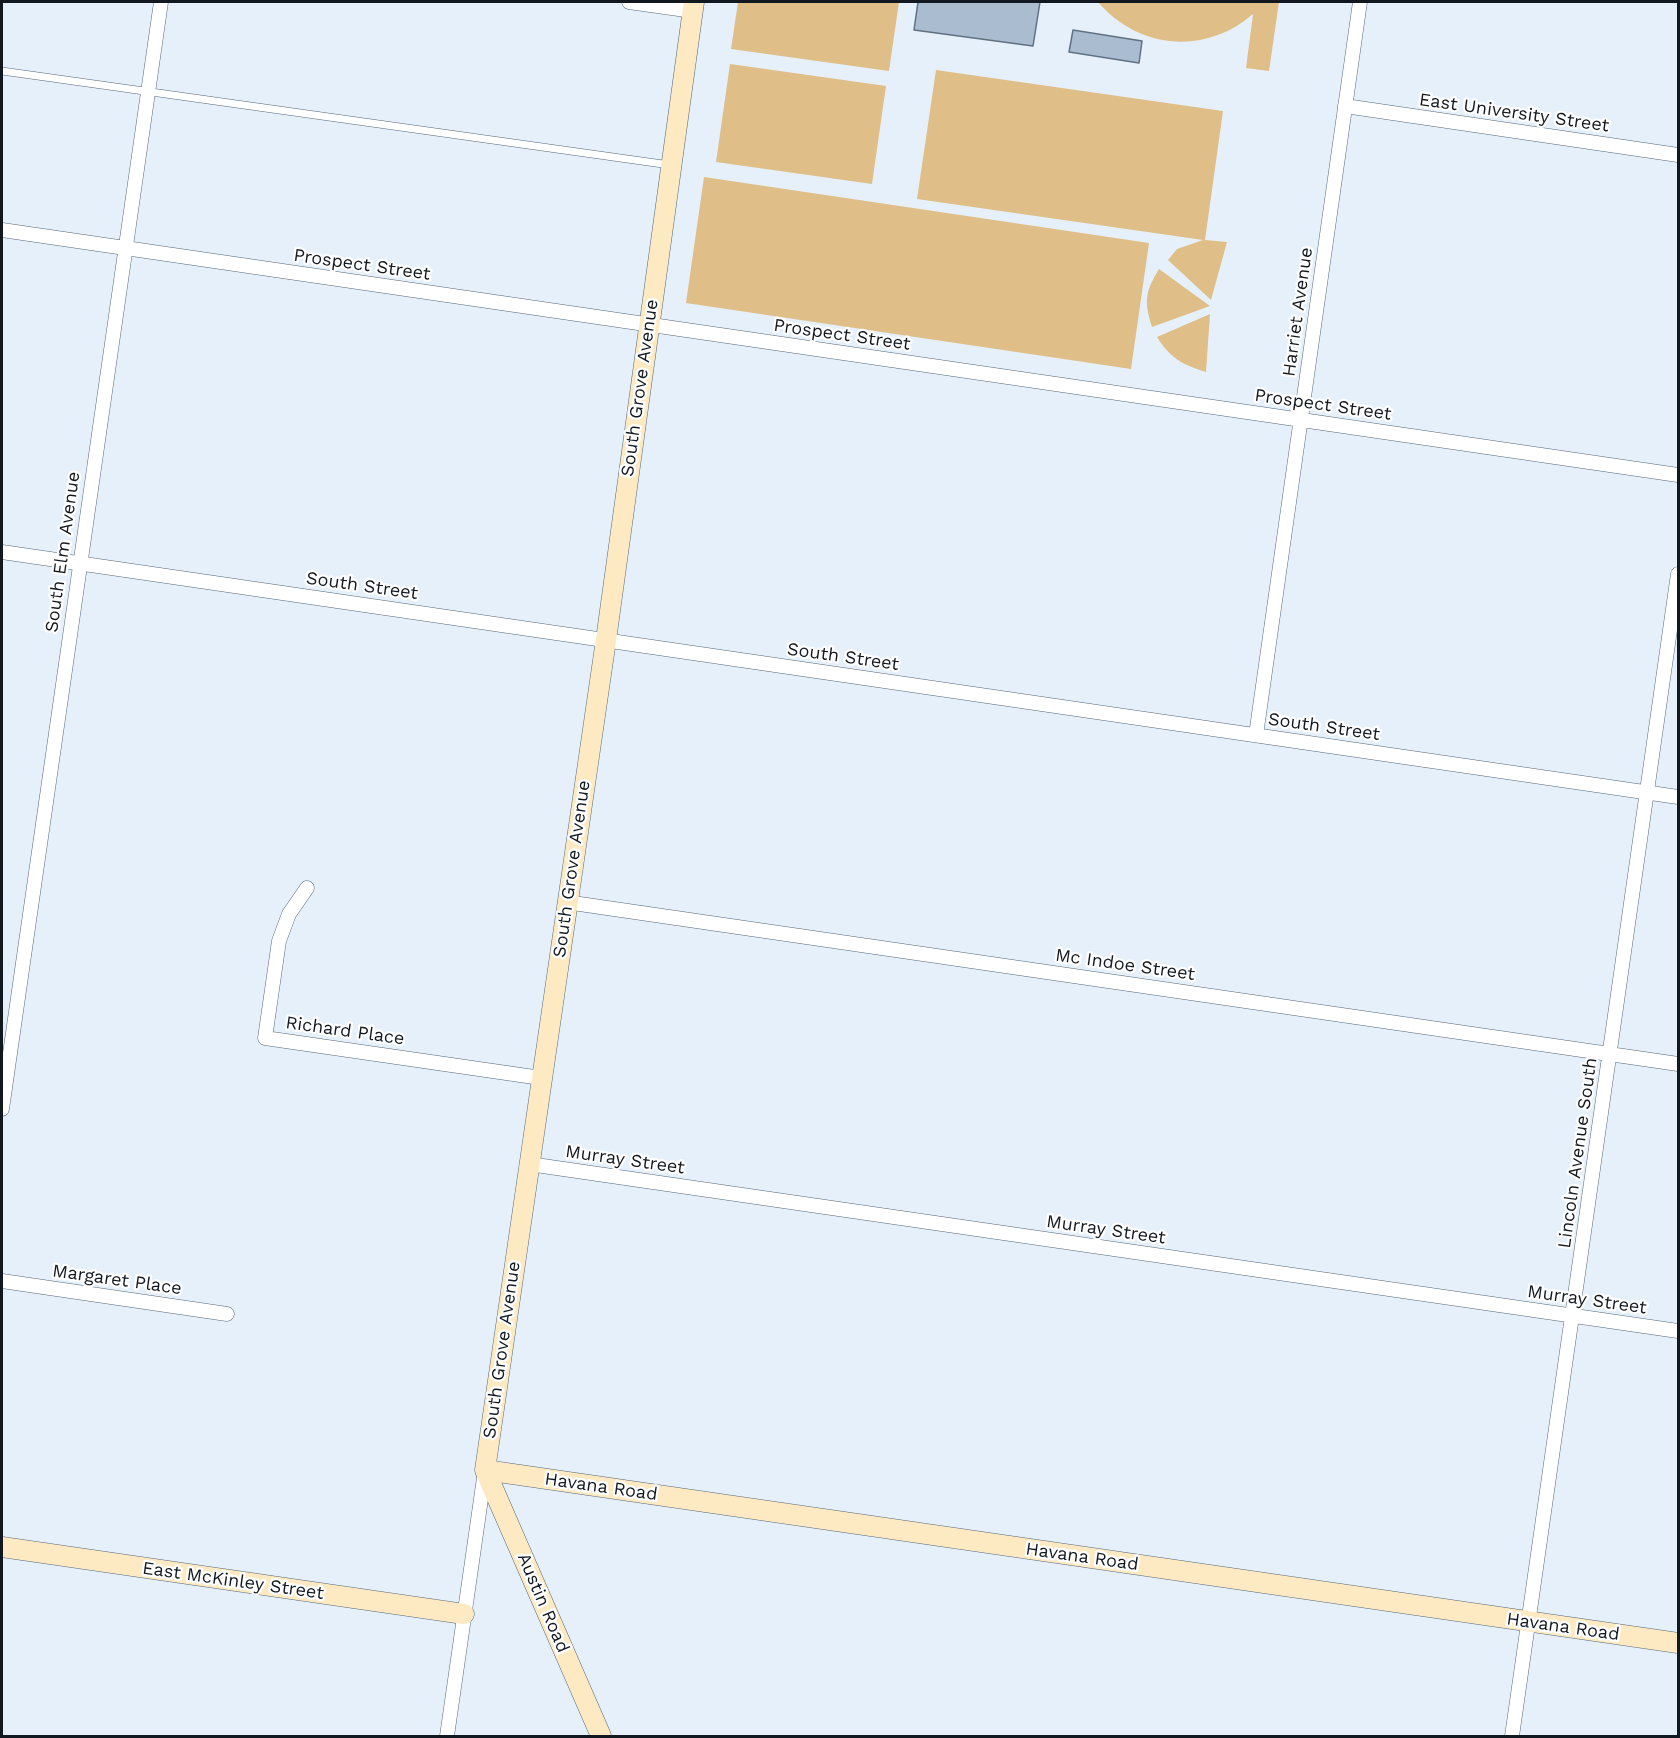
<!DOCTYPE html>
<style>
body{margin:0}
#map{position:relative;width:1680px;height:1738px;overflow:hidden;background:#e5f0fb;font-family:"Work Sans",sans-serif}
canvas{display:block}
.frame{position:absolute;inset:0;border:3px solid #11181f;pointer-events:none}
</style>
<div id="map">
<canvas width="1680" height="1738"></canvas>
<div class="frame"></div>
</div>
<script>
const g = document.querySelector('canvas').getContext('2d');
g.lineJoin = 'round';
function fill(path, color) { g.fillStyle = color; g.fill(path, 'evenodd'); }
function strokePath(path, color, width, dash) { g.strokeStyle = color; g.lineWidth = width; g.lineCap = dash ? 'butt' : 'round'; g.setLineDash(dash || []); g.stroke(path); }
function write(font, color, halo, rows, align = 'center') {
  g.font = font + ' "Work Sans",sans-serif'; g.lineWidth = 4.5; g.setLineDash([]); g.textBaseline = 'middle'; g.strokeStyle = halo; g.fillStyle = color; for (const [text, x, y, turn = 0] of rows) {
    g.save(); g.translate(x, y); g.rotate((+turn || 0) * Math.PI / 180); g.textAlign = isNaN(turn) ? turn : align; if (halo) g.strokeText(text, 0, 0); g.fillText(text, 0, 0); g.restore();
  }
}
const green = new Path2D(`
 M738,2H899L889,71L731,49Z
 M1098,2H1279L1269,71L1246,68L1253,14C1206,55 1139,50 1098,2Z
 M730,64L886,86L872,184L716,162Z
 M936,70L1223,111L1205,240L1227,242L1211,300L1168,260L1177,249L1203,240L917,199Z
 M704,177L1149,243L1131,369L686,303Z
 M1159,269L1210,306L1152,327C1144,301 1145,292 1159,269Z
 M1210,314L1206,372C1183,365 1170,358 1157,337Z`);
const building = new Path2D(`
 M918,2H1040L1033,46L914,30Z
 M1073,30L1142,41L1139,63L1069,52Z`);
const lane = new Path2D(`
 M2,71L670,165`);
const street = new Path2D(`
 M629,2L693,11
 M1345,106L1678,155
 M2,230L1678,475
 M2,552L1678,797
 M1256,735L1360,2
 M307,888L289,914L279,941L265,1038L541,1078
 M566,902L1678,1064
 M2,1109L161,2
 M529,1164L1678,1331
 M2,1281L227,1314
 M447,1736L485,1471
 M1512,1736L1678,574`);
const secondary = new Path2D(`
 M485,1470L606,640L694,2
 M485,1470L1678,1643
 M485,1470L601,1736
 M2,1547L464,1614`);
const streetNames = [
 ["East University Street",1514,113,8],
 ["Prospect Street",362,265,8],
 ["Harriet Avenue",1298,312,-82],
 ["Prospect Street",842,335,8],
 ["South Grove Avenue",640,388,-82],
 ["Prospect Street",1323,405,8],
 ["South Elm Avenue",63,552,-82],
 ["South Street",362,586,8],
 ["South Street",843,657,8],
 ["South Street",1324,727,8],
 ["South Grove Avenue",572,869,-82],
 ["Mc Indoe Street",1125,965,8],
 ["Richard Place",345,1031,8],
 ["Lincoln Avenue South",1578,1153,-82],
 ["Murray Street",625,1160,8],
 ["Murray Street",1106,1230,8],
 ["Margaret Place",117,1280,8],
 ["Murray Street",1587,1300,8],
 ["South Grove Avenue",502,1350,-82],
 ["Havana Road",601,1487,8],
 ["Havana Road",1082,1557,8],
 ["East McKinley Street",233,1581,8],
 ["Austin Road",543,1603,67],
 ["Havana Road",1563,1627,8]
];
fill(green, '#dfbf87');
fill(building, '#aabccf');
strokePath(building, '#617182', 1.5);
strokePath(lane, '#566677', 8);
strokePath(street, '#566677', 15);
strokePath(secondary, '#566677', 21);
strokePath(lane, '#fff', 7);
strokePath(street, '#fff', 14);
strokePath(secondary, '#feeac2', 20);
write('18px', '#11181f', '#fff', streetNames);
</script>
